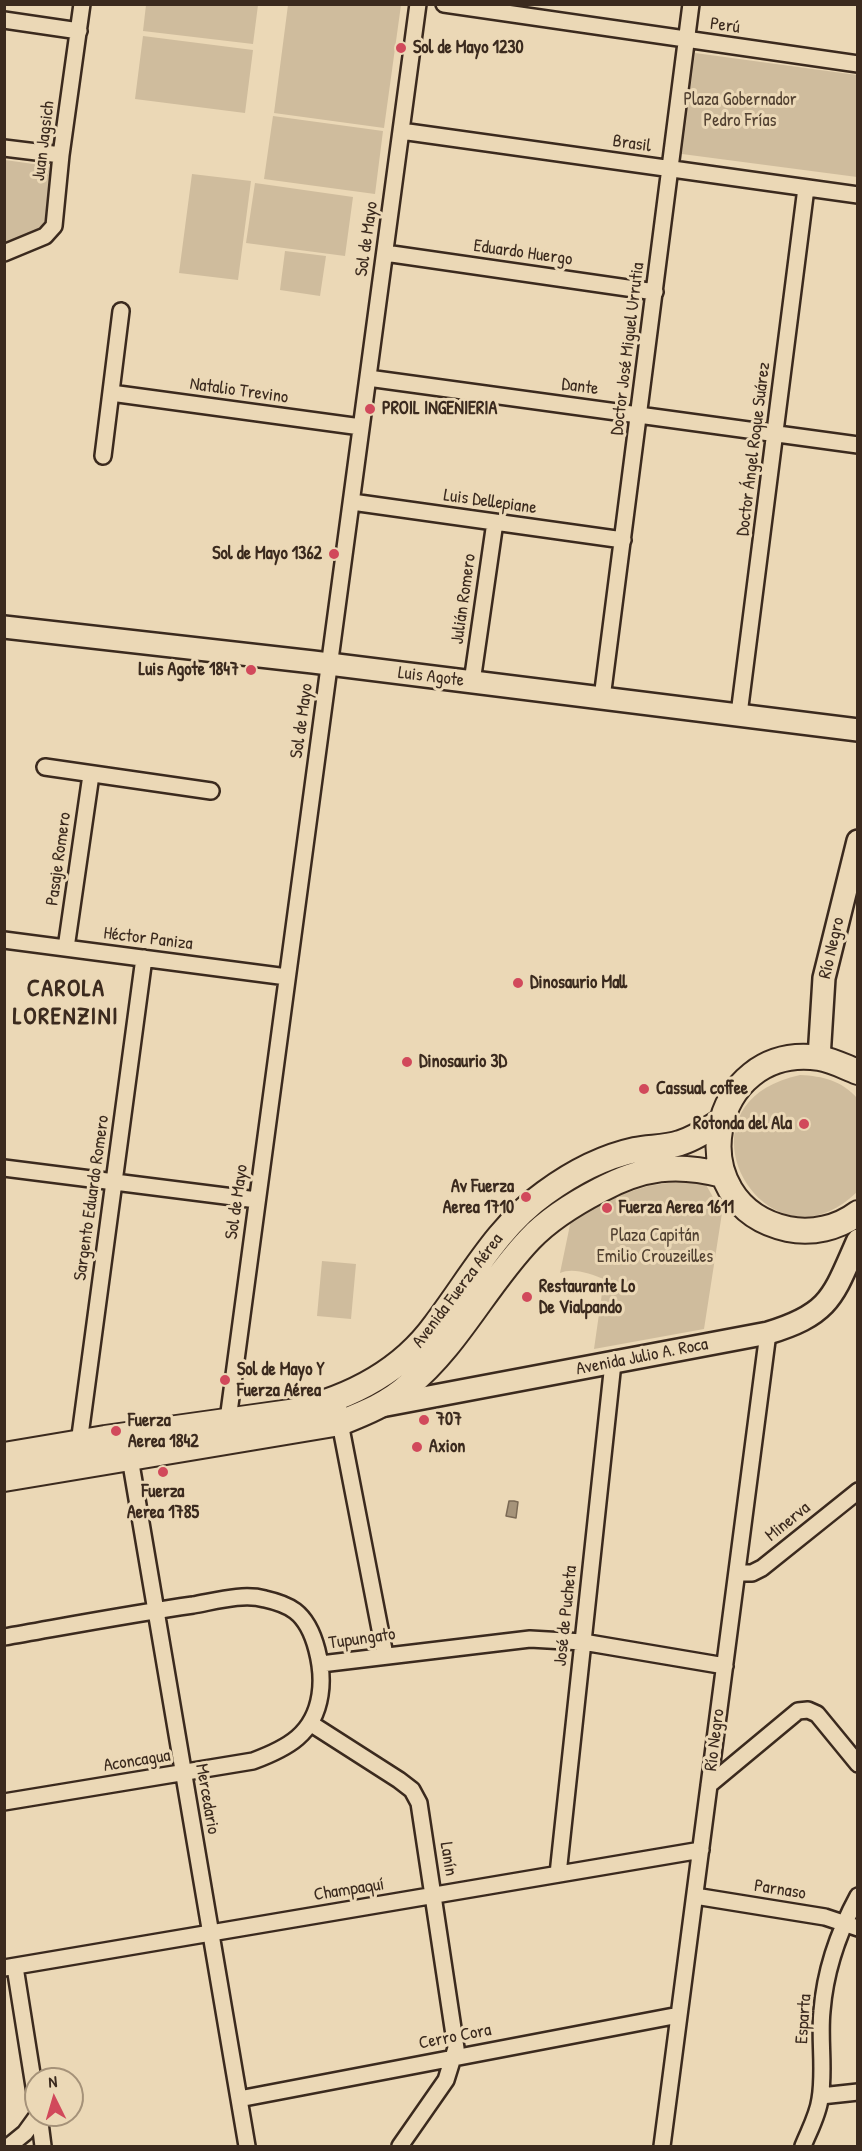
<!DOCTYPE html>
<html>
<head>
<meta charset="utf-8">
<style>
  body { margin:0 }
  #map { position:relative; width:862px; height:2151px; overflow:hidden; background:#ebd8b6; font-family:"Patrick Hand",sans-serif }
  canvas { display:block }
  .frame { position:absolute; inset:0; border:6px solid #3b2a1e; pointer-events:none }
  .north { position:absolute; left:24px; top:2067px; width:60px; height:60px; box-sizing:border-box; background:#ebd8b6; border:2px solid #a59279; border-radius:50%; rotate:355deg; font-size:16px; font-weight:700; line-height:24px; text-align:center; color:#3b2a1e }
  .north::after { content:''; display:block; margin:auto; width:21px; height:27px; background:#d1495b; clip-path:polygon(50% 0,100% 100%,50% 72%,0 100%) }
</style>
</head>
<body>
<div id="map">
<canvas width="862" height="2151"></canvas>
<div class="frame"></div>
<div class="north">N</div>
</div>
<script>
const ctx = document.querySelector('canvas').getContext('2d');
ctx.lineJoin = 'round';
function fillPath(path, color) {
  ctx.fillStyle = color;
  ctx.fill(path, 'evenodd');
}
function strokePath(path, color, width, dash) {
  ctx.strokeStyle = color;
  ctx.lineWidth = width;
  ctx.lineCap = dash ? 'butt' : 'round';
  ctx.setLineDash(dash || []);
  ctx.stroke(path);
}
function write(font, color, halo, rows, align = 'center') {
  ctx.font = font + ' "Patrick Hand",sans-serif';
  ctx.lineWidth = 6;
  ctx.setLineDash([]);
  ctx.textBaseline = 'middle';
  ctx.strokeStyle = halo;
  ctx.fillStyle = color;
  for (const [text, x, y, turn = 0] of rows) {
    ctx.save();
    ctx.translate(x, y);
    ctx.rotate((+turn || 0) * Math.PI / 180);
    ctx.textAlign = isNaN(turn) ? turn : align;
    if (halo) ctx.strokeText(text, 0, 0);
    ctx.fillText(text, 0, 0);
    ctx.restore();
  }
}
const green = new Path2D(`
  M 146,5 L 258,5 L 253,44 L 143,31 Z
  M 288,5 L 401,5 L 384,128 L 274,113 Z
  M 143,36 L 253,50 L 245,113 L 135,99 Z
  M 695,53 L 857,75 L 857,177 L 682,154 Z
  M 273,116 L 383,131 L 375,194 L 264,179 Z
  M 5,160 L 48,166 L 53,172 L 48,223 L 44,230 L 5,247 Z
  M 192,174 L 251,181 L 238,280 L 179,273 Z
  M 255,183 L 353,197 L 345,256 L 246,243 Z
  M 285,251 L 326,256 L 320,296 L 280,290 Z
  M 800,1075 C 823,1076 842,1081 857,1098 L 857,1192 C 766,1281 664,1104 800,1075 Z
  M 694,1179 L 705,1183 L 722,1213 L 704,1329 L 594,1349 L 604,1279 C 591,1274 573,1267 560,1273 L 571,1220 L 610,1198 L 648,1186 Z
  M 322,1261 L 356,1264 L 351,1319 L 317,1316 Z`);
const water = new Path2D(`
  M 509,1501 L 514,1501 L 518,1502 L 516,1518 L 506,1516 Z`);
const street = new Path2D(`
  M 444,4 L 858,64
  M 4,20 L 79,31
  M 401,131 L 858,195
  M 4,148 L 61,155
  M 4,253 L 45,236 L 54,226 L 61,155 L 82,4
  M 385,253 L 655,292
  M 368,378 L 858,445
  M 111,393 L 361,427
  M 103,456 L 121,311
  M 352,502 L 623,540
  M 472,682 L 495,522
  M 602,698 L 691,4
  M 739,714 L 806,188
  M 45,767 L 211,791
  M 4,940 L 287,977
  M 66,948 L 91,775
  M 4,1168 L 257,1200
  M 338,1399 L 340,1423 L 385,1655
  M 227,1427 L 418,4
  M 79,1443 L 144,958
  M 130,1458 L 247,2146
  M 738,1573 L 752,1573 L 762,1568 L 858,1491
  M 4,1637 C 67,1626 130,1614 193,1605 C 216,1601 243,1593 265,1599 C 274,1601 287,1605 295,1611 C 316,1627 324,1670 320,1695 C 314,1734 288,1748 253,1761 L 4,1802
  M 321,1664 L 530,1639 L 583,1642 L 725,1666
  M 310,1723 L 399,1780 L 412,1790 L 419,1803 L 456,2048 L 446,2080 L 400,2146
  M 709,1785 L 798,1711 L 808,1710 L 817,1714 L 858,1764
  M 558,1874 L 613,1363
  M 695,1896 L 825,1917 L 858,1928
  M 15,1967 L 36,2099
  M 4,1968 L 701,1850
  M 821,2096 L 858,2092
  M 239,2099 L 679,2015
  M 39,2115 L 43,2146
  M 9,2146 L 25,2133 L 38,2115
  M 662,2146 L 768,1333
  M 803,2146 C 809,2131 818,2115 820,2099 C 825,2070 819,2040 822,2011 C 825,1972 839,1931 858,1896`);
const secondary = new Path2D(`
  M 4,627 L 313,662 L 858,730
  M 819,1058 L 824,978 L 858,841
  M 381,1406 L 768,1333 C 831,1314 833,1296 858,1240`);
const primary = new Path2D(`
  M 858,1072 C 845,1067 832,1060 819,1058 C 708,1042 677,1205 788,1229 C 812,1234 838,1228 858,1213
  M 4,1455 L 105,1438 L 290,1412 C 347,1399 400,1373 435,1325 C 470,1279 497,1227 545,1193 C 571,1174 603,1157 635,1150 C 649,1147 665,1148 680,1143 C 694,1139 707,1130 720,1122
  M 4,1479 L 340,1423 C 365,1413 388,1404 408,1386 C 458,1345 485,1286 530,1239 C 549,1219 575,1203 600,1190 C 643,1167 676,1163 723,1175`);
const markers = [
  [401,48,6,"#d1495b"],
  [370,409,6,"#d1495b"],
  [334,554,6,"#d1495b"],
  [251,670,6,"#d1495b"],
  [518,983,6,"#d1495b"],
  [407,1062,6,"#d1495b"],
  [644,1089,6,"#d1495b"],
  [804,1124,6,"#d1495b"],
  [526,1197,6,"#d1495b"],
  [607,1208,6,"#d1495b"],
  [527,1297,6,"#d1495b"],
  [225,1380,6,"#d1495b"],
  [424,1420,6,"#d1495b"],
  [116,1431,6,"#d1495b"],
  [417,1447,6,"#d1495b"],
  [163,1472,6,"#d1495b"]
];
const streetNames = [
  ["Perú",725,26,8],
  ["Juan Jagsich",44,141,-83],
  ["Brasil",632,144,8],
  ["Sol de Mayo",367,239,-82],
  ["Eduardo Huergo",523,253,8],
  ["Doctor José Miguel Urrutia",628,349,-83],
  ["Dante",580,387,8],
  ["Natalio Trevino",239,391,8],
  ["Doctor Ángel Roque Suárez",754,449,-83],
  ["Luis Dellepiane",490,502,8],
  ["Julián Romero",464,599,-82],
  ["Luis Agote",431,677,7],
  ["Sol de Mayo",302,721,-82],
  ["Pasaje Romero",59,859,-82],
  ["Héctor Paniza",148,939,7],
  ["Río Negro",832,948,-77],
  ["Sargento Eduardo Romero",92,1198,-82],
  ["Sol de Mayo",237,1202,-82],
  ["Avenida Fuerza Aérea",458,1291,-53],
  ["Avenida Julio A. Roca",642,1357,-11],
  ["Minerva",788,1522,-39],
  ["José de Pucheta",566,1616,-84],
  ["Tupungato",362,1639,-8],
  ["Río Negro",715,1740,-83],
  ["Aconcagua",137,1761,-9],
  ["Mercedario",207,1799,80],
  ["Lanín",448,1859,81],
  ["Champaquí",349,1890,-9],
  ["Parnaso",780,1890,9],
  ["Esparta",804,2019,-86],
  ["Cerro Cora",455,2037,-11]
];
const poiNames = [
  ["Sol de Mayo 1230",413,48],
  ["PROIL INGENIERIA",382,409],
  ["Sol de Mayo 1362",322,554,"right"],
  ["Luis Agote 1847",239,670,"right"],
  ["Dinosaurio Mall",530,983],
  ["Dinosaurio 3D",419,1062],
  ["Cassual coffee",656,1089],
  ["Rotonda del Ala",792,1124,"right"],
  ["Av Fuerza",514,1187,"right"],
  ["Aerea 1710",514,1208,"right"],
  ["Fuerza Aerea 1611",619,1208],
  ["Restaurante Lo",539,1287],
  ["De Vialpando",539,1308],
  ["Sol de Mayo Y",237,1370],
  ["Fuerza Aérea",237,1391],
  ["707",436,1420],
  ["Fuerza",128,1421],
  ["Aerea 1842",128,1442],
  ["Axion",429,1447],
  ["Fuerza",163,1492,"center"],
  ["Aerea 1785",163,1513,"center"]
];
const parkNames = [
  ["Plaza Gobernador",740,100],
  ["Pedro Frías",740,121],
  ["Plaza Capitán",655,1236],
  ["Emilio Crouzeilles",655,1257]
];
const districtNames = [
  ["CAROLA",66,990],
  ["LORENZINI",66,1018]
];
fillPath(green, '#cfbc9d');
fillPath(water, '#a6947a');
strokePath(water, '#7b6a55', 1.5);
strokePath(street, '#3b2a1e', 20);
strokePath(secondary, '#3b2a1e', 26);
strokePath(primary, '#3b2a1e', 28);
strokePath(street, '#ebd8b6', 15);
strokePath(secondary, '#ebd8b6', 21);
strokePath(primary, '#ebd8b6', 24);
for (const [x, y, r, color] of markers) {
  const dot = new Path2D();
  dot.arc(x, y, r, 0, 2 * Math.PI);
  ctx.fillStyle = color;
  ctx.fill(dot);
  strokePath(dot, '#ebd8b6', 2);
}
write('18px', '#3b2a1e', '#ebd8b6', streetNames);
write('bold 18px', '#3b2a1e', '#ebd8b6', poiNames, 'left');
write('18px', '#514031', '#ebd8b6', parkNames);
ctx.letterSpacing = '1.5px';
write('bold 24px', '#3b2a1e', '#ebd8b6', districtNames);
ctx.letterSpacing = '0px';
</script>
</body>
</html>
